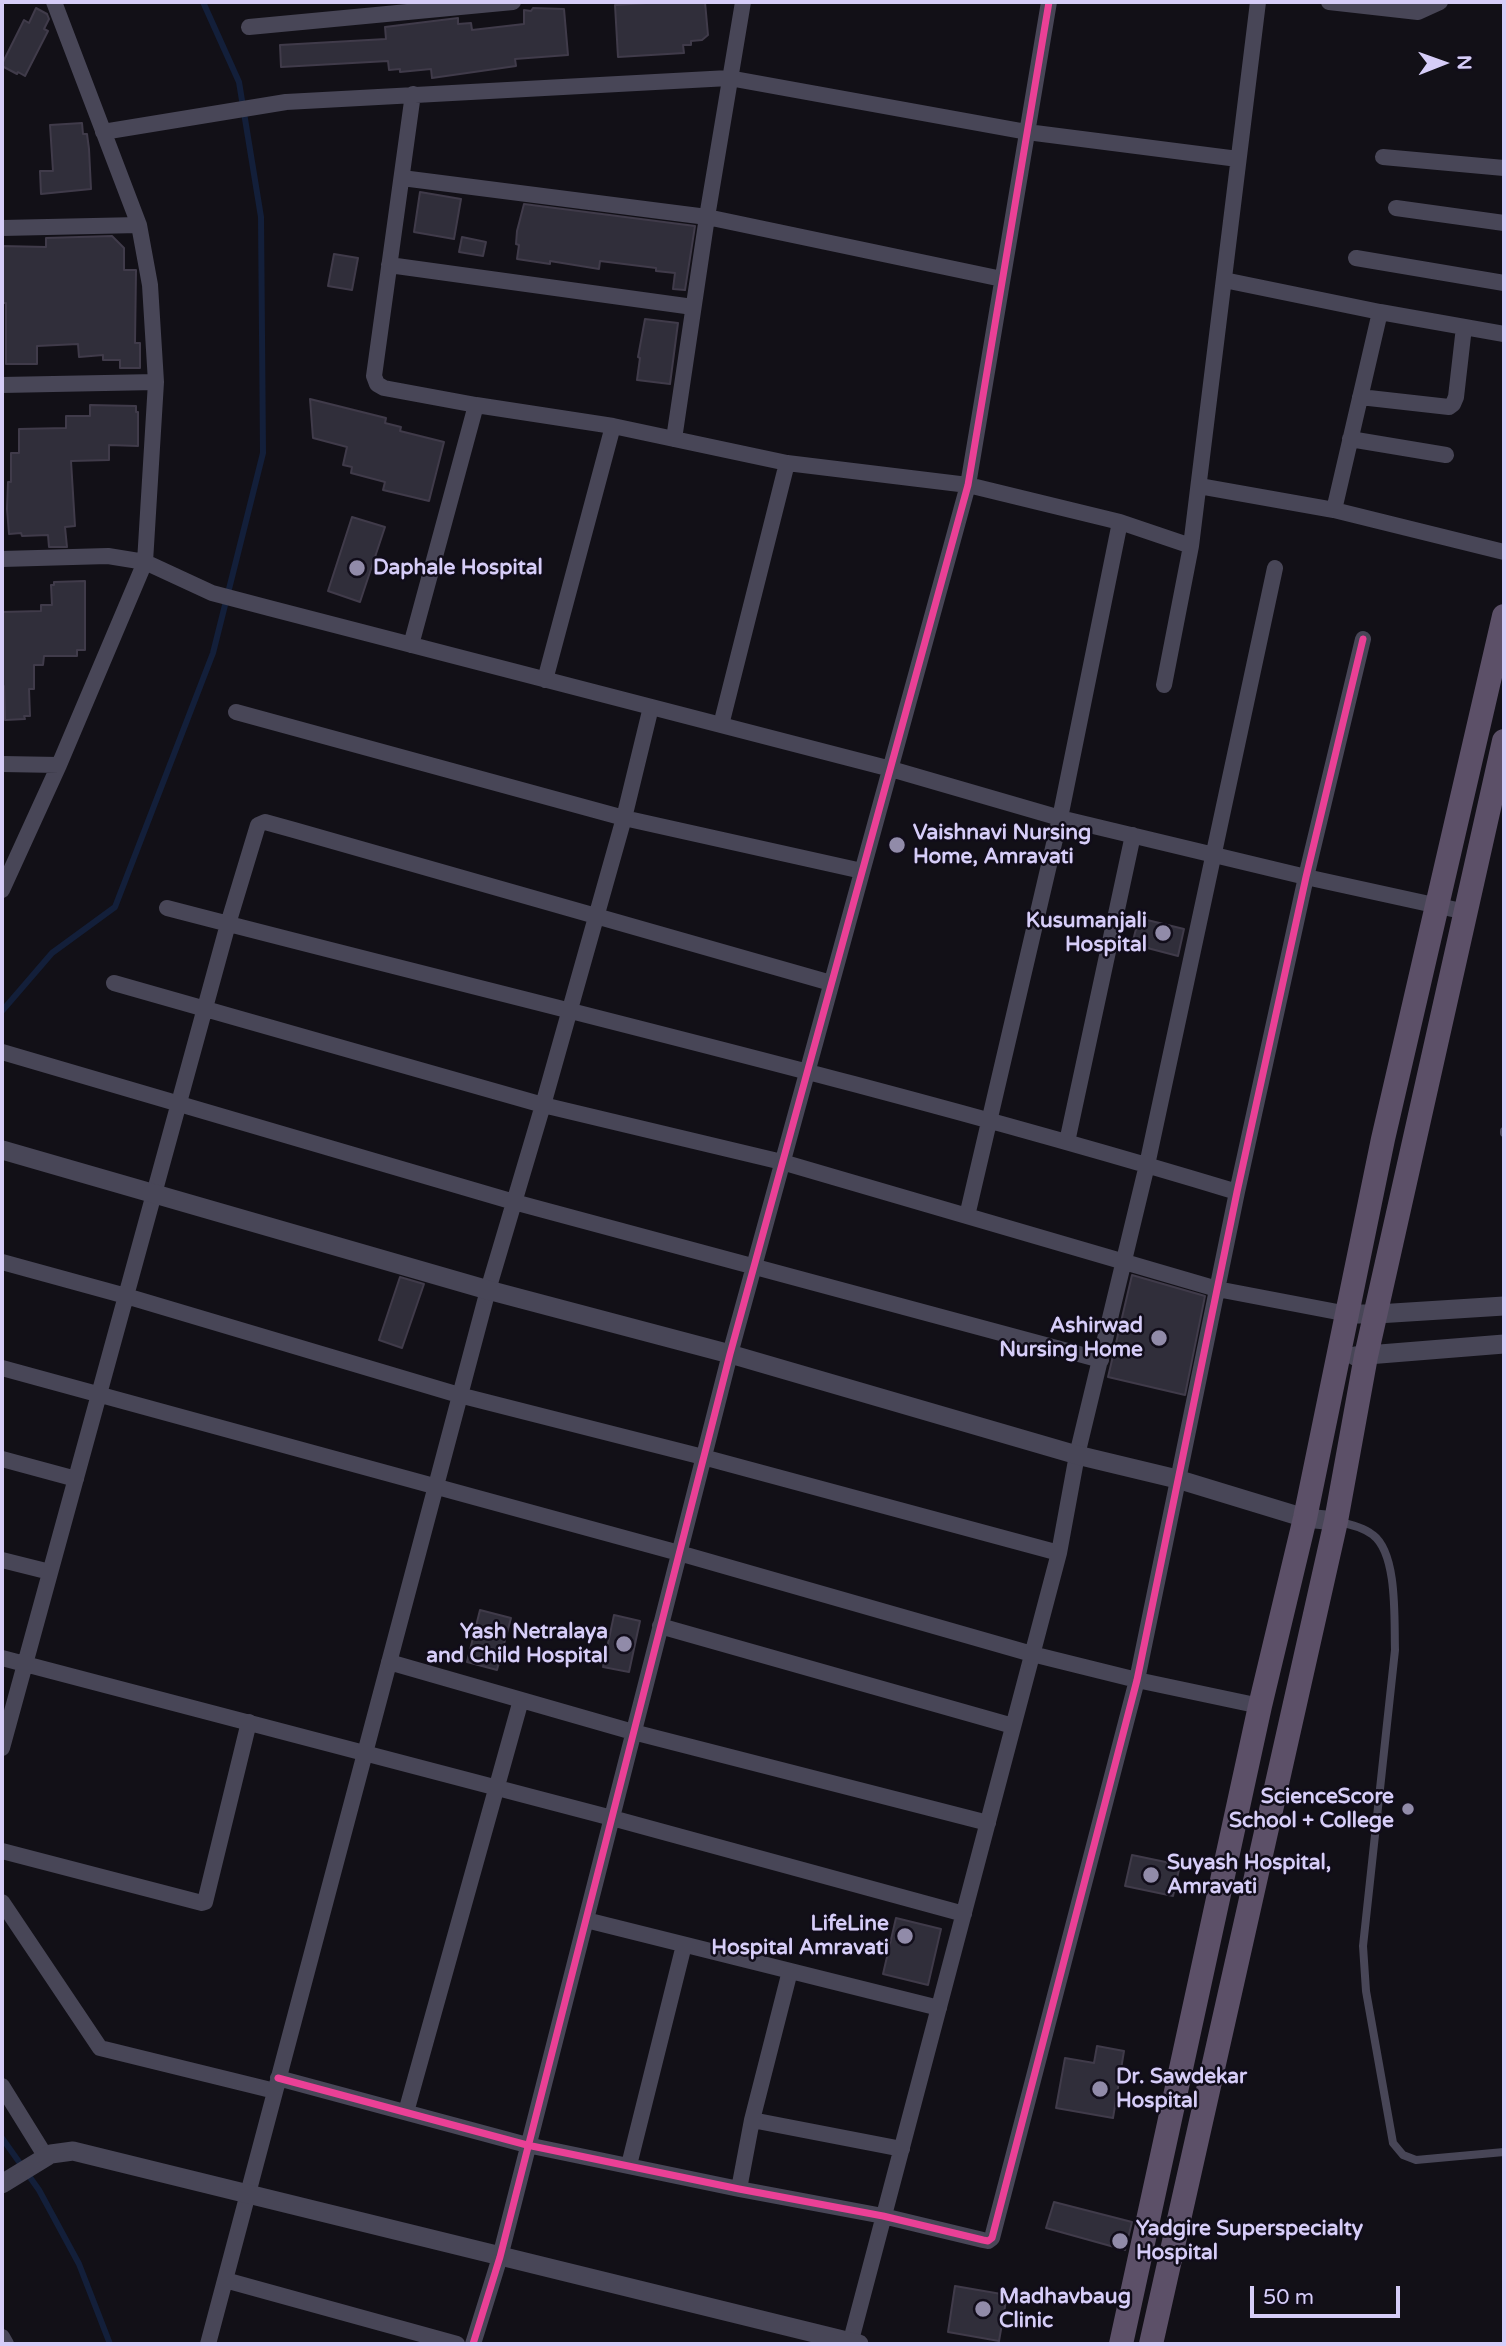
<!DOCTYPE html>
<html>
<head>
<meta charset="utf-8">
<style>
  body { margin:0 }
  #map { position:relative; width:1506px; height:2346px; overflow:hidden; background:#121017; font-family:"Varela Round",sans-serif }
  canvas { display:block }
  .frame { position:absolute; inset:0; border:4px solid #d6cdf8; pointer-events:none }
  .north { position:absolute; left:1408px; top:28px; width:70px; height:70px; -webkit-text-stroke:5px #110d1a; paint-order:stroke; rotate:89deg; font-size:19px; font-weight:700; line-height:28px; text-align:center; color:#d6cdf8 }
  .north::after { content:''; display:block; margin:auto; width:24px; height:32px; background:#d6cdf8; clip-path:polygon(50% 0,100% 100%,50% 72%,0 100%) }
  .scale { position:absolute; left:1250px; top:2286px; width:150px; height:32px; box-sizing:border-box; border:4px solid #d6cdf8; border-top:0; padding-left:9px; font-size:21px; line-height:24px; white-space:nowrap; color:#d6cdf8; -webkit-text-stroke:5px #110d1a; paint-order:stroke }
</style>
</head>
<body>
<div id="map">
<canvas width="1506" height="2346"></canvas>
<div class="frame"></div>
<div class="north">N</div>
<div class="scale">50 m</div>
</div>
<script>
const ctx = document.querySelector('canvas').getContext('2d');
ctx.lineJoin = 'round';
function strokePath(path, color, width, dash) {
  ctx.strokeStyle = color;
  ctx.lineWidth = width;
  ctx.lineCap = dash ? 'butt' : 'round';
  ctx.setLineDash(dash || []);
  ctx.stroke(path);
}
function fillPath(path, color) {
  ctx.fillStyle = color;
  ctx.fill(path, 'evenodd');
}
function write(font, color, halo, rows, align = 'center') {
  ctx.font = font + ' "Varela Round",sans-serif';
  ctx.lineWidth = 5;
  ctx.setLineDash([]);
  ctx.textBaseline = 'middle';
  ctx.strokeStyle = halo;
  ctx.fillStyle = color;
  for (const [text, x, y, turn = 0] of rows) {
    ctx.save();
    ctx.translate(x, y);
    ctx.rotate((+turn || 0) * Math.PI / 180);
    ctx.textAlign = isNaN(turn) ? turn : align;
    if (halo) ctx.strokeText(text, 0, 0);
    ctx.fillText(text, 0, 0);
    ctx.restore();
  }
}
const stream = new Path2D(`
  M 2,1011 L 52,953 L 115,907 L 213,653 L 263,453 L 261,217 L 239,82 L 203,2
  M 2,2138 L 39,2190 L 79,2264 L 110,2344`);
const building = new Path2D(`
  M 663,2 L 705,2 L 708,35 L 702,40 L 691,41 L 691,45 L 683,45 L 684,53 L 618,57 L 615,5 Z
  M 36,8 L 47,14 L 49,19 L 44,29 L 48,31 L 25,76 L 18,72 L 17,74 L 2,66 L 2,64 L 24,20 L 29,23 Z
  M 533,8 L 564,9 L 568,55 L 515,59 L 516,66 L 432,78 L 431,69 L 400,72 L 400,69 L 389,70 L 388,61 L 281,67 L 280,45 L 386,39 L 385,27 L 458,18 L 458,24 L 471,23 L 472,30 L 524,24 L 524,10 L 531,11 Z
  M 82,123 L 83,134 L 87,134 L 89,149 L 91,189 L 41,194 L 40,171 L 53,171 L 50,125 Z
  M 420,192 L 461,199 L 454,239 L 414,232 Z
  M 524,204 L 695,226 L 685,290 L 673,289 L 675,273 L 656,271 L 656,268 L 600,261 L 599,269 L 550,261 L 550,264 L 517,259 L 519,245 L 516,244 L 517,231 Z
  M 112,236 L 124,248 L 124,270 L 136,270 L 135,343 L 140,343 L 140,368 L 120,368 L 120,360 L 103,360 L 103,355 L 79,357 L 78,344 L 37,346 L 37,364 L 6,364 L 6,303 L 2,303 L 2,246 L 46,247 L 46,238 Z
  M 462,237 L 486,242 L 483,256 L 459,252 Z
  M 334,254 L 358,258 L 352,290 L 328,286 Z
  M 645,319 L 678,323 L 670,384 L 637,380 L 640,358 L 638,357 Z
  M 310,399 L 386,418 L 385,423 L 401,427 L 400,431 L 444,442 L 429,501 L 383,490 L 385,482 L 351,473 L 352,467 L 343,465 L 347,447 L 313,438 Z
  M 90,405 L 136,406 L 136,412 L 138,412 L 138,446 L 109,445 L 109,460 L 71,461 L 75,526 L 65,527 L 67,547 L 49,547 L 48,535 L 22,536 L 21,533 L 9,534 L 7,509 L 8,482 L 11,482 L 11,453 L 19,453 L 19,429 L 66,428 L 66,416 L 90,416 Z
  M 352,517 L 385,527 L 360,602 L 328,591 Z
  M 85,581 L 85,650 L 77,650 L 77,656 L 44,656 L 43,665 L 34,665 L 34,689 L 29,689 L 30,716 L 24,716 L 25,719 L 5,720 L 4,686 L 2,686 L 2,612 L 41,611 L 41,605 L 52,605 L 51,585 L 54,585 L 54,582 Z
  M 1139,918 L 1184,929 L 1178,956 L 1132,944 Z
  M 1132,1275 L 1205,1296 L 1185,1395 L 1108,1377 Z
  M 400,1277 L 424,1284 L 402,1348 L 379,1340 Z
  M 480,1610 L 511,1618 L 497,1670 L 467,1662 Z
  M 614,1615 L 640,1621 L 629,1672 L 603,1667 Z
  M 1132,1855 L 1180,1865 L 1173,1896 L 1125,1886 Z
  M 896,1918 L 941,1929 L 928,1985 L 883,1974 Z
  M 1097,2046 L 1124,2051 L 1113,2118 L 1056,2108 L 1065,2058 L 1094,2063 Z
  M 1054,2202 L 1132,2222 L 1125,2250 L 1046,2228 Z
  M 955,2286 L 1007,2295 L 999,2341 L 948,2332 Z`);
const service = new Path2D(`
  M 1504,1133 L 1504,1131
  M 1337,1522 C 1350,1524 1363,1527 1373,1535 C 1398,1554 1394,1621 1395,1650 L 1363,1946 L 1366,1991 L 1393,2143 L 1403,2155 L 1416,2160 L 1504,2152`);
const minor = new Path2D(`
  M 1329,2 L 1418,12 L 1440,2
  M 249,27 L 513,2
  M 413,94 L 374,376 L 377,384 L 384,388 L 476,405 L 613,426 L 787,463 L 968,485 L 1120,522 L 1191,546
  M 103,132 L 286,102 L 729,78 L 1027,132 L 1238,159
  M 1383,157 L 1504,168
  M 402,178 L 707,217 L 1002,279
  M 1396,208 L 1504,223
  M 2,228 L 139,225
  M 1356,258 L 1504,283
  M 389,265 L 693,307
  M 1224,280 L 1380,312 L 1504,334
  M 2,385 L 156,382
  M 1360,397 L 1449,407 L 1453,404 L 1456,397 L 1464,327
  M 674,439 L 707,217 L 743,2
  M 1350,439 L 1446,455
  M 1199,486 L 1334,510 L 1504,552
  M 1334,510 L 1380,312
  M 2,559 L 108,556 L 145,562 L 212,593 L 269,608 L 891,769 L 1060,818 L 1306,877 L 1466,912
  M 411,645 L 476,405
  M 545,680 L 613,426
  M 1164,685 L 1191,546 L 1258,2
  M 236,712 L 624,818 L 862,871
  M 721,725 L 787,463
  M 2,764 L 59,765
  M 2,890 L 59,765 L 145,562 L 156,382 L 150,285 L 139,225 L 54,2
  M 167,908 C 524,1001 884,1085 1237,1192
  M 114,983 L 543,1105 L 782,1162 L 1217,1289 L 1348,1314
  M 2,1052 L 514,1202 L 1101,1360
  M 1067,1142 L 1133,835
  M 967,1216 L 1060,818 L 1120,522
  M 2,1262 L 126,1296 L 459,1395 L 703,1457 L 1059,1553
  M 2,1368 L 679,1553 L 1032,1654 L 1137,1680 L 1260,1706
  M 2,1459 L 76,1479
  M 2,1560 L 50,1572
  M 660,1626 L 1013,1726
  M 2,1658 L 612,1818 L 964,1914
  M 389,1662 L 633,1732 L 988,1823
  M 2,1748 L 228,924 L 258,825 L 265,822 L 294,830 L 831,983
  M 2,1851 L 202,1903 L 205,1902 L 249,1722
  M 2,1902 L 100,2048 L 275,2091
  M 586,1920 L 939,2008
  M 278,2078 L 527,2145 L 739,2189 L 883,2216 L 983,2240 L 988,2241 L 992,2238 L 1137,1680 L 1237,1192 L 1306,877 L 1363,639
  M 2,2086 L 46,2157
  M 406,2112 L 521,1700
  M 752,2120 L 902,2149
  M 629,2165 L 684,1945
  M 739,2189 L 752,2120 L 790,1971
  M 225,2280 L 457,2344
  M 2,2337 L 6,2344
  M 208,2344 L 488,1290 L 543,1105 L 624,818 L 651,707
  M 473,2344 L 500,2257 L 730,1354 L 968,485 L 1049,2
  M 850,2344 L 1059,1553 L 1077,1455 L 1147,1165 L 1275,568`);
const tertiary = new Path2D(`
  M 2,1150 L 488,1290 L 730,1354 L 1077,1455 L 1177,1479 L 1305,1518 L 1336,1521
  M 1348,1314 L 1377,1314 L 1504,1306
  M 1355,1356 L 1504,1344
  M 2,2184 L 51,2154 L 73,2151 L 859,2344`);
const primary = new Path2D(`
  M 1121,2344 L 1260,1706 L 1305,1518 L 1383,1139 L 1504,616
  M 1151,2344 L 1336,1521 L 1366,1356 L 1504,741`);
const cycleway = new Path2D(`
  M 278,2078 L 527,2145 L 739,2189 L 883,2216 L 983,2240 L 988,2241 L 992,2238 L 1137,1680 L 1237,1192 L 1306,877 L 1363,639
  M 473,2344 L 500,2257 L 730,1354 L 968,485 L 1049,2`);
const markers = [
  [357,568,9,"#918ba9"],
  [897,845,9,"#918ba9"],
  [1163,933,9,"#918ba9"],
  [1159,1338,9,"#918ba9"],
  [624,1644,9,"#918ba9"],
  [1408,1809,7,"#918ba9"],
  [1151,1875,9,"#918ba9"],
  [905,1936,9,"#918ba9"],
  [1100,2089,9,"#918ba9"],
  [1120,2241,9,"#918ba9"],
  [983,2309,9,"#918ba9"]
];
const poiNames = [
  ["Daphale Hospital",373,568],
  ["Vaishnavi Nursing",913,833],
  ["Home, Amravati",913,857],
  ["Kusumanjali",1147,921,"right"],
  ["Hospital",1147,945,"right"],
  ["Ashirwad",1143,1326,"right"],
  ["Nursing Home",1143,1350,"right"],
  ["Yash Netralaya",608,1632,"right"],
  ["and Child Hospital",608,1656,"right"],
  ["ScienceScore",1394,1797,"right"],
  ["School + College",1394,1821,"right"],
  ["Suyash Hospital,",1167,1863],
  ["Amravati",1167,1887],
  ["LifeLine",889,1924,"right"],
  ["Hospital Amravati",889,1948,"right"],
  ["Dr. Sawdekar",1116,2077],
  ["Hospital",1116,2101],
  ["Yadgire Superspecialty",1136,2229],
  ["Hospital",1136,2253],
  ["Madhavbaug",999,2297],
  ["Clinic",999,2321]
];
strokePath(stream, '#131f3a', 6);
fillPath(building, '#302e3a');
strokePath(building, '#403b4a', 2);
strokePath(service, '#484657', 8);
strokePath(minor, '#484657', 16);
strokePath(tertiary, '#484657', 19);
strokePath(primary, '#5c5068', 24);
strokePath(cycleway, '#ea4096', 7);
for (const [x, y, r, color] of markers) {
  const dot = new Path2D();
  dot.arc(x, y, r, 0, 2 * Math.PI);
  ctx.fillStyle = color;
  ctx.fill(dot);
  strokePath(dot, '#110d1a', 2.5);
}
write('bold 21px', '#d6cdf8', '#110d1a', poiNames, 'left');
</script>
</body>
</html>
